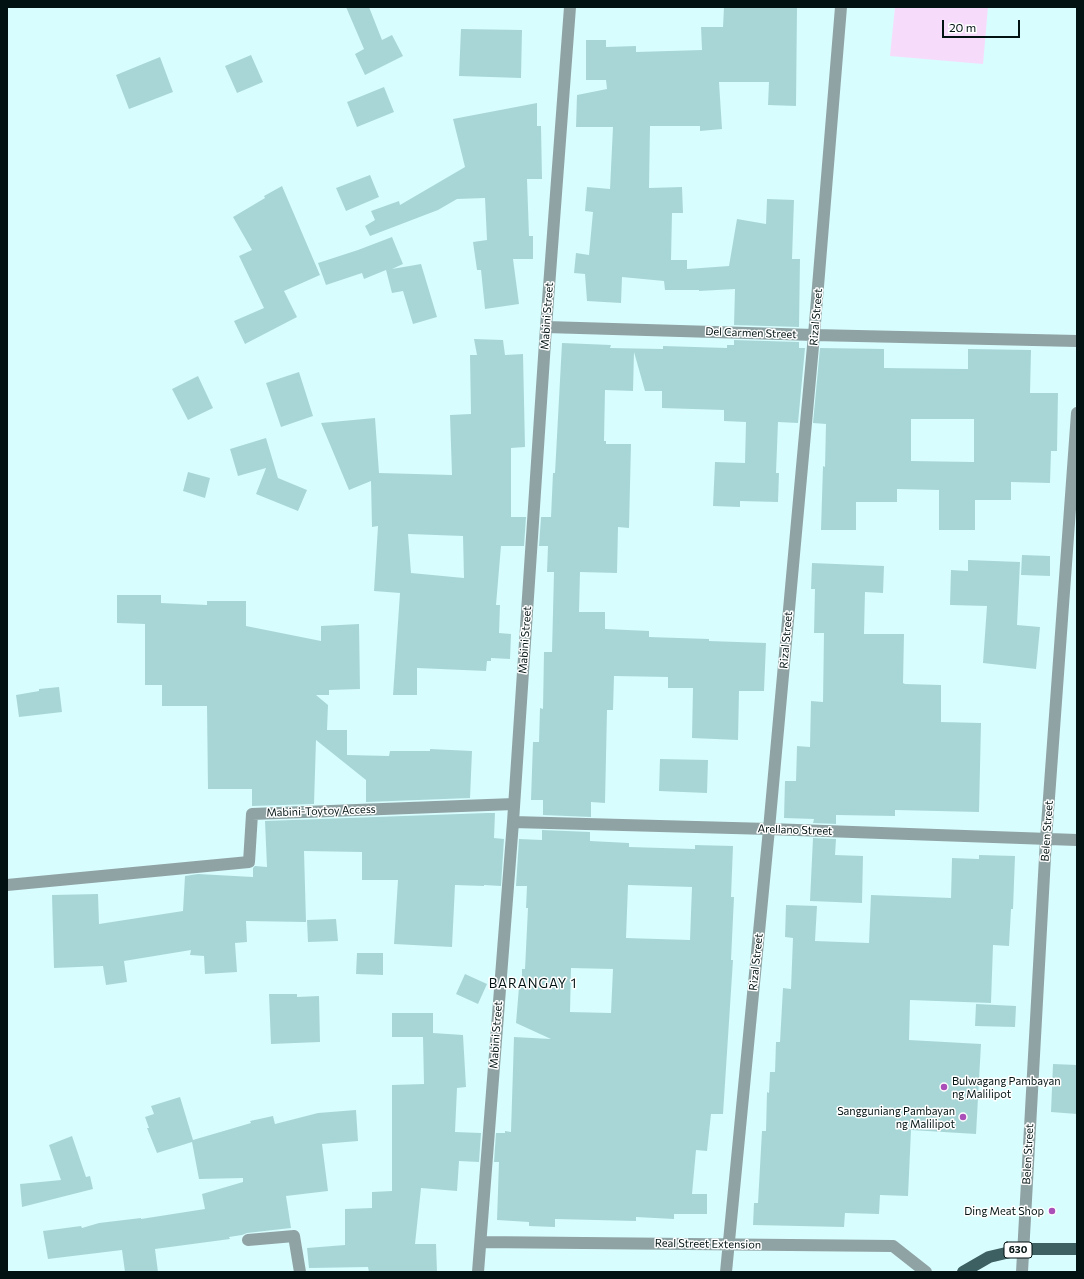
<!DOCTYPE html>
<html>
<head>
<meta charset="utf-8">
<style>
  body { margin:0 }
  #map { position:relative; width:1084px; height:1279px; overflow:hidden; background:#d8fdfe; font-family:Commissioner,sans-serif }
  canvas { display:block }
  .frame { position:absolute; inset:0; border:8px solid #021112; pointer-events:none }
  .scale { position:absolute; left:942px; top:20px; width:78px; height:18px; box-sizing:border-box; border:2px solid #021112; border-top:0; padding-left:5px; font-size:12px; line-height:14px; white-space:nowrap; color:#021112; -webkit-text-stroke:3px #fff; paint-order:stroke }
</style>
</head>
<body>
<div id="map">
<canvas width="1084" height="1279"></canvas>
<div class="frame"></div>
<div class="scale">20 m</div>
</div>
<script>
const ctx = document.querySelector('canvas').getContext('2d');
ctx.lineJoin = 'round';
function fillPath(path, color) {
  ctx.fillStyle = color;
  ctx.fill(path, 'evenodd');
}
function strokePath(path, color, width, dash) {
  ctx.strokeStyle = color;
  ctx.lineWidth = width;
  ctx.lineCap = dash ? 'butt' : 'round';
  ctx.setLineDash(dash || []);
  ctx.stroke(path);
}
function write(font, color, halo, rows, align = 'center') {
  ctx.font = font + ' Commissioner,sans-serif';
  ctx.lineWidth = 3;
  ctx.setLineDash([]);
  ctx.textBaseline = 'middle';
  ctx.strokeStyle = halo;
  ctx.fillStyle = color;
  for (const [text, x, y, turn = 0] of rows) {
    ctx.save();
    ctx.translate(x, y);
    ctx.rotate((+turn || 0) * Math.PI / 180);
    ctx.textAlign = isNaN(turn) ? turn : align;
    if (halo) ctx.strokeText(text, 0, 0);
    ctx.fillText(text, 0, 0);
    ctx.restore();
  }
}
const green = new Path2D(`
  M 895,7 L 988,7 L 983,64 L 890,56 Z`);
const building = new Path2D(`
  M 346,7 L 369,7 L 382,40 L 392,35 L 403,56 L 365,75 L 355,54 L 364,49 Z
  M 724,7 L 797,7 L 796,106 L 768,105 L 769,82 L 719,82 L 722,129 L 700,131 L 700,126 L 650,126 L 649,188 L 682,187 L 683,213 L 672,213 L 671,260 L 687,260 L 687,269 L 729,266 L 737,219 L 766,224 L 767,199 L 794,200 L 792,259 L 800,259 L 799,327 L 734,325 L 735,289 L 699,291 L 699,290 L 665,290 L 664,281 L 622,277 L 621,303 L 587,301 L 585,274 L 574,273 L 576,253 L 589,255 L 593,212 L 585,211 L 587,187 L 610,189 L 613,127 L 576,127 L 577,95 L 607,89 L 606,80 L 586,80 L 586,40 L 606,40 L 606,47 L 636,46 L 636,52 L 702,50 L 701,27 L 723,27 Z
  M 461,29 L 522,30 L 521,78 L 459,76 Z
  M 251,55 L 263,82 L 237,93 L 225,66 Z
  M 160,57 L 173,92 L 129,109 L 116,75 Z
  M 384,87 L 394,112 L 357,127 L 347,102 Z
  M 537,103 L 537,126 L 541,126 L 542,179 L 527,179 L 529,236 L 533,236 L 533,259 L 513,259 L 519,304 L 485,309 L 481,270 L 477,270 L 473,242 L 487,240 L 485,198 L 457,199 L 438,210 L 370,236 L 365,226 L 375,220 L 371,211 L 399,201 L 400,205 L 465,167 L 453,119 Z
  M 370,175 L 379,197 L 346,211 L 336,188 Z
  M 282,186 L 320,275 L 284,291 L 297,317 L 245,344 L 234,321 L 264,308 L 239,256 L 252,250 L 233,217 L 265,198 L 264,196 Z
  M 392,237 L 403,264 L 392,269 L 421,264 L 437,317 L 413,324 L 403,291 L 392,293 L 386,270 L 364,279 L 362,273 L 326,285 L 318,263 L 358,250 Z
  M 474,339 L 503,340 L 505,355 L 523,354 L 525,447 L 511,448 L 511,517 L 526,517 L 524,546 L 501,546 L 496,605 L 500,605 L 499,633 L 511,634 L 510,659 L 491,658 L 491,661 L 487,661 L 486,671 L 417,668 L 417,695 L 393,695 L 400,593 L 374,591 L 378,526 L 372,527 L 371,481 L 349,490 L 321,423 L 375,418 L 379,473 L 452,475 L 450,415 L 471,414 L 470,355 L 477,355 ZM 408,534 L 463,536 L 464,578 L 411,573 Z
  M 734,340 L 799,342 L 799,348 L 805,348 L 798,423 L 778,422 L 776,473 L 779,473 L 778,502 L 740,501 L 740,507 L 713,506 L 715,462 L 745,463 L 746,422 L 724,421 L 724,410 L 662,408 L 662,391 L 645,391 L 634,352 L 633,391 L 605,390 L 604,441 L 606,441 L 606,444 L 631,444 L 629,528 L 618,527 L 617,573 L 580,572 L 579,612 L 605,612 L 605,629 L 649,631 L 649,637 L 709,639 L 709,641 L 766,643 L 764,691 L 739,691 L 738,740 L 692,738 L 693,688 L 668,688 L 668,677 L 614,676 L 613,710 L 607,710 L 605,803 L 591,802 L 591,817 L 543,815 L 543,800 L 531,800 L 533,742 L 539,742 L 540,708 L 543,709 L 544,652 L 552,652 L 554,572 L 547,572 L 548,546 L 539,546 L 541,517 L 551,517 L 553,473 L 555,473 L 562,343 L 611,345 L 610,348 L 663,349 L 663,346 L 727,348 L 727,345 L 734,345 Z
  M 820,348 L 884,349 L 884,368 L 968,369 L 968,349 L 1031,350 L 1030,393 L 1058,393 L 1057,451 L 1051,451 L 1050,483 L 1011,482 L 1011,500 L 975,500 L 975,530 L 939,530 L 939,490 L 897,489 L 897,502 L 856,502 L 856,530 L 821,530 L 823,466 L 825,467 L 826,424 L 813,423 ZM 911,419 L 974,419 L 974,462 L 911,461 Z
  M 299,372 L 313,416 L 281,427 L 266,383 Z
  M 198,376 L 213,408 L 188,420 L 172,389 Z
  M 266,438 L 278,478 L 307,490 L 298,511 L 256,494 L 266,468 L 238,476 L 230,449 Z
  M 188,472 L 210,478 L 205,498 L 183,491 Z
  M 1022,555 L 1050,556 L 1050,576 L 1021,575 Z
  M 968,560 L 1020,562 L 1017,625 L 1040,627 L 1036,669 L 983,663 L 987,606 L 950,605 L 951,570 L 968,571 Z
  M 812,563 L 884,566 L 883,593 L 865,592 L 864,634 L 904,634 L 903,683 L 905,684 L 941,685 L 941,722 L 981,723 L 979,812 L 895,810 L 895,816 L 836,815 L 836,824 L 813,823 L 814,819 L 784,818 L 785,781 L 796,781 L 797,746 L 810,747 L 811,701 L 823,702 L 824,633 L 814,633 L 815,589 L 811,589 Z
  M 117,595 L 161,595 L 161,603 L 207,605 L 207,601 L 246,601 L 246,626 L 321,641 L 321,626 L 359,624 L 360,689 L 329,690 L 329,695 L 316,695 L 328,705 L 327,730 L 347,730 L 347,755 L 389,756 L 390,751 L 430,751 L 430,749 L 472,751 L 470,798 L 366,802 L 366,780 L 316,740 L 314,804 L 252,806 L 252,789 L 208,789 L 207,706 L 162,706 L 162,685 L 145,685 L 145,624 L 117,623 Z
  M 59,687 L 62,712 L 19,717 L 16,695 L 39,691 L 39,689 Z
  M 660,759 L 708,760 L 707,793 L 659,791 Z
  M 487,813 L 495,813 L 494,838 L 504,839 L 501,886 L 484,885 L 484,886 L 455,885 L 452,947 L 394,944 L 398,880 L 362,880 L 362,852 L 304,851 L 306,922 L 246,921 L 247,942 L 235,943 L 237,972 L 205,974 L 204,956 L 190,955 L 191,950 L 124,961 L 127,982 L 106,985 L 103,966 L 54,968 L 52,895 L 98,894 L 99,924 L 183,911 L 185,876 L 198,874 L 253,877 L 253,868 L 255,866 L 267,867 L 265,821 Z
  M 542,830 L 590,832 L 590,841 L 629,843 L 629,847 L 695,849 L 695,845 L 733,846 L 731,897 L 734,897 L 731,960 L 733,960 L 723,1114 L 711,1114 L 707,1151 L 696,1150 L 692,1194 L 707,1194 L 707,1214 L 674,1214 L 674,1219 L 636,1217 L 636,1221 L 555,1219 L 555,1227 L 529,1226 L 529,1222 L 497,1220 L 499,1162 L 494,1162 L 496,1133 L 505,1133 L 505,1131 L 511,1132 L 514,1037 L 551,1039 L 516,1023 L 519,987 L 522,987 L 522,969 L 525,969 L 528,908 L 526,908 L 527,886 L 516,886 L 519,839 L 542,840 ZM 628,885 L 692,887 L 690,940 L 626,938 ZM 571,968 L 613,969 L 611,1013 L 570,1012 Z
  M 813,838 L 836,839 L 835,855 L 863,856 L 862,903 L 810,901 Z
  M 979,855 L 1015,856 L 1013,909 L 1011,909 L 1009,946 L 993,945 L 991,1003 L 910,1000 L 909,1040 L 981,1044 L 976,1134 L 911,1130 L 908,1196 L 880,1195 L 879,1214 L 845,1213 L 844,1227 L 753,1225 L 754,1203 L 758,1203 L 762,1131 L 766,1131 L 767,1092 L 769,1093 L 770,1072 L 775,1072 L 776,1042 L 780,1042 L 783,988 L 791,989 L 793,938 L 785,937 L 786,905 L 817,906 L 815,941 L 869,943 L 871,895 L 951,898 L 952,858 L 979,859 Z
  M 336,919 L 338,941 L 308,942 L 307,920 Z
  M 357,953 L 383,953 L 383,975 L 356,974 Z
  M 465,974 L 487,984 L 478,1004 L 456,994 Z
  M 269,994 L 297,994 L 297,997 L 319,996 L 320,1042 L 271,1044 Z
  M 976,1004 L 1016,1006 L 1015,1027 L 975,1026 Z
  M 392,1013 L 433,1013 L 433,1033 L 463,1035 L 466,1087 L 457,1088 L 455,1132 L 481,1133 L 479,1162 L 459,1161 L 457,1191 L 421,1188 L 415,1244 L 436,1244 L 437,1272 L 369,1272 L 368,1267 L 309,1268 L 307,1248 L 345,1245 L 345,1209 L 372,1208 L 372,1192 L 392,1191 L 392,1085 L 424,1084 L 423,1037 L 392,1037 Z
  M 1053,1064 L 1077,1065 L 1077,1114 L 1051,1112 Z
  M 180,1097 L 193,1140 L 251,1123 L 250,1121 L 273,1116 L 275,1124 L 318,1113 L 356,1110 L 358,1141 L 322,1144 L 328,1191 L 286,1196 L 291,1228 L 247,1233 L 242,1235 L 229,1237 L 230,1239 L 155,1249 L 158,1272 L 125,1272 L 122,1250 L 48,1259 L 43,1231 L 81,1226 L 82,1228 L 99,1223 L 141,1218 L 141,1219 L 205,1209 L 202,1194 L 243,1182 L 243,1178 L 199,1179 L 192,1142 L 157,1153 L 147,1128 L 149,1128 L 145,1117 L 154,1114 L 151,1106 Z
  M 72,1136 L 86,1177 L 90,1176 L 93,1189 L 22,1207 L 20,1184 L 61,1180 L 49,1145 Z`);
const street = new Path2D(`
  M 546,327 L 814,335 L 1077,341
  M 513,822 L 769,829 L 1077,840
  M 7,885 L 249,862 L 252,814 L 514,804
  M 248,1240 L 294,1236 L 300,1272
  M 481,1242 L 893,1246 L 926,1272
  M 478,1272 L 513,822 L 546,327 L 570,7
  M 726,1272 L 769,829 L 814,335 L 841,7
  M 1022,1272 L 1046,839 L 1077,413`);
const primary = new Path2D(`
  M 963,1272 L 989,1257 L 1023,1249 L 1077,1249`);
const markers = [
  [944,1087,4,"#aa4eb8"],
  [963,1117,4,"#aa4eb8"],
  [1052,1211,4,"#aa4eb8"]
];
const shields = [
  [1018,1250,28]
];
const shieldNames = [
  ["630",1018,1250]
];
const streetNames = [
  ["Mabini Street",547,316,-86],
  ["Rizal Street",816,317,-85],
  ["Del Carmen Street",751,333,2],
  ["Mabini Street",525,640,-86],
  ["Rizal Street",786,640,-85],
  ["Mabini-Toytoy Access",321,811,-2],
  ["Arellano Street",795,830,2],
  ["Belen Street",1047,831,-86],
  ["Rizal Street",756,962,-84],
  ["Mabini Street",496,1035,-86],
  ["Belen Street",1028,1154,-87],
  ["Real Street Extension",708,1244,1]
];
const poiNames = [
  ["Bulwagang Pambayan",952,1081,"left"],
  ["ng Malilipot",952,1094,"left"],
  ["Sangguniang Pambayan",955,1111],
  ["ng Malilipot",955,1124],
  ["Ding Meat Shop",1044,1211]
];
const quarterNames = [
  ["BARANGAY 1",533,984]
];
fillPath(green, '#f7dbfb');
fillPath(building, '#a8d6d7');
strokePath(street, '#90a3a4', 12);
strokePath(primary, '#3d6062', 12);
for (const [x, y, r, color] of markers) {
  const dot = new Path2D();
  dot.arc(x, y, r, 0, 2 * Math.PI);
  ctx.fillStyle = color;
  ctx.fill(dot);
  strokePath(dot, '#fff', 1.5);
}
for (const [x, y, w] of shields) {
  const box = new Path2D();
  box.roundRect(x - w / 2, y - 8, w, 16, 3);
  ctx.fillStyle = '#fff';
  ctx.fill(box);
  strokePath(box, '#021112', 1);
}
write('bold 10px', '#021112', null, shieldNames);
write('11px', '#021112', '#fff', streetNames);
write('11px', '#021112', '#fff', poiNames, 'right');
ctx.letterSpacing = '1px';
write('13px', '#021112', '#fff', quarterNames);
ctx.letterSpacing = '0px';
</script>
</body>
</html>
